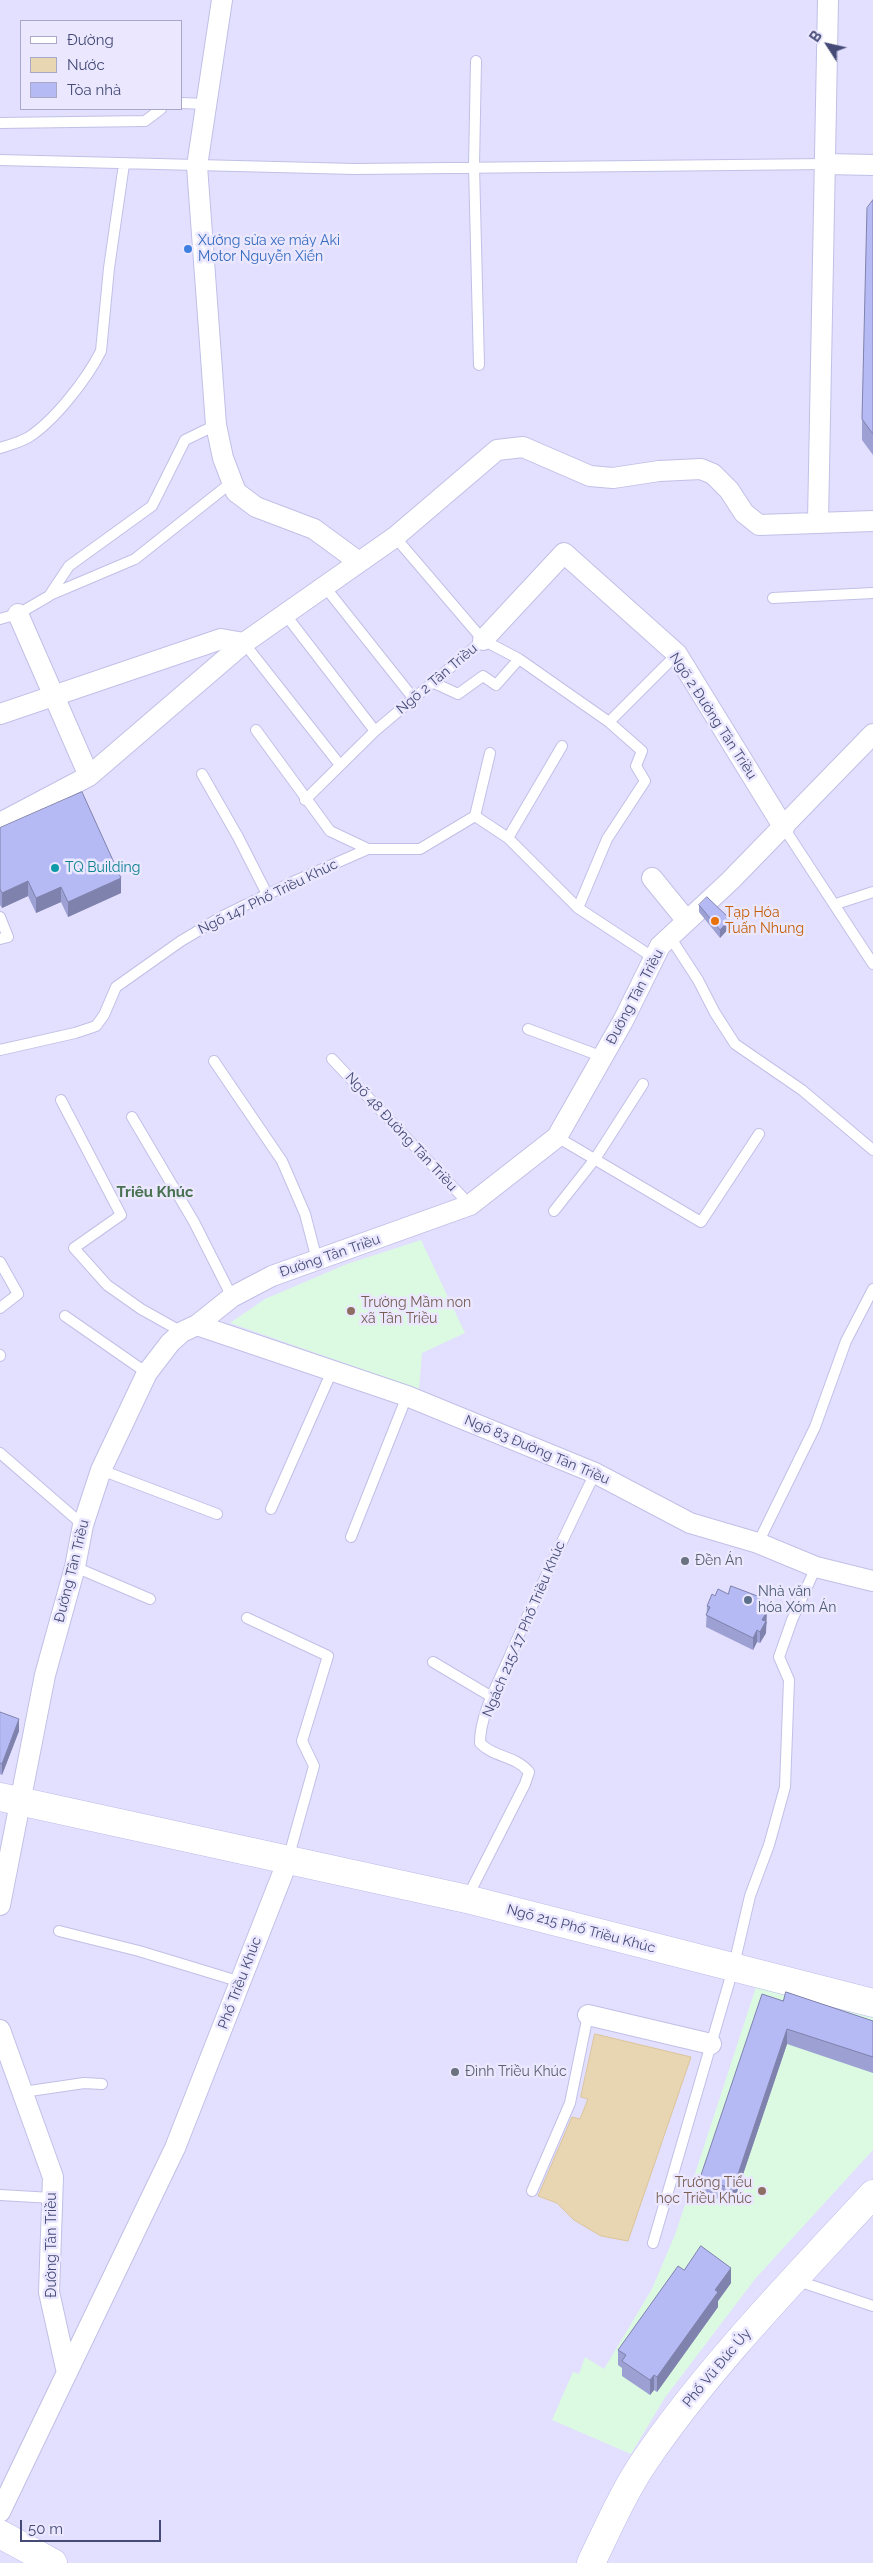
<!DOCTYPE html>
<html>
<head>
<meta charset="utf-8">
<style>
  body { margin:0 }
  #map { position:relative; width:873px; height:2563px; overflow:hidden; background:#e3dffe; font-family:Raleway,sans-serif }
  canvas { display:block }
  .legend { position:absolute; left:20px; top:20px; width:162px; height:90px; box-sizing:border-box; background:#eae7ff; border:1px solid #a8a9c8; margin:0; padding:6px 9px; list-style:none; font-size:15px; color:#454b76 }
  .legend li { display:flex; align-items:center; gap:10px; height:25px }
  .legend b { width:25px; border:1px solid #a8a9c8 }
  .north { position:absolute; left:803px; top:20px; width:50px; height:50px; -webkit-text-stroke:4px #eae7ff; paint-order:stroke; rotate:305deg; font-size:14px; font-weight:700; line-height:20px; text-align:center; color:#454b76 }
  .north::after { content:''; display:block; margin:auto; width:18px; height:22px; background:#454b76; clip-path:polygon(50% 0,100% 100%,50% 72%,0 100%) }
  .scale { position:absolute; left:20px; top:2520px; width:141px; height:22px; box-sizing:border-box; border:2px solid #454b76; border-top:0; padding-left:6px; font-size:15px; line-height:18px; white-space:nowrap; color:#454b76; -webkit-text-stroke:4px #eae7ff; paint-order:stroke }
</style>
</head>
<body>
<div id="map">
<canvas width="873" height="2563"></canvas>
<ul class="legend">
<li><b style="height:6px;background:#fff"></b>Đường</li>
<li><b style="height:14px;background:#e8d6b3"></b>Nước</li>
<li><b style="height:14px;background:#b5baf5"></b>Tòa nhà</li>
</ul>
<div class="north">B</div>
<div class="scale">50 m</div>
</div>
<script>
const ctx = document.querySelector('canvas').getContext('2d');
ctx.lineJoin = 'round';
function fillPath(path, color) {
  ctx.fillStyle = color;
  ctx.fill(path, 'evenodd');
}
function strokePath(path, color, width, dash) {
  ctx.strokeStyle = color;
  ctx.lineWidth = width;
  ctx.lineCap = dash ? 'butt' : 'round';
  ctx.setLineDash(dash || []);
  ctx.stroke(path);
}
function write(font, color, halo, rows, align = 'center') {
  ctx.font = font + ' Raleway,sans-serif';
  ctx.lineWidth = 5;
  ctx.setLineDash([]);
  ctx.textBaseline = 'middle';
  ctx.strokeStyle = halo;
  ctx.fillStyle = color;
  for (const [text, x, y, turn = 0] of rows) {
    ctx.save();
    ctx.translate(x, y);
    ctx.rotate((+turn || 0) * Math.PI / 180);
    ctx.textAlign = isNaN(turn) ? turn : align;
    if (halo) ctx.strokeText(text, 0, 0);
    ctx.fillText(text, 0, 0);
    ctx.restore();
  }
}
const education = new Path2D(`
  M 421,1240 L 465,1333 L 422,1353 L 419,1389 L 230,1323 L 265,1299 L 347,1264 Z
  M 757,1984 L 873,2018 L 873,2150 L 755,2279 L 664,2399 L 631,2454 L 552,2420 L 573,2372 L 579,2374 L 585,2357 L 604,2369 L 652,2289 L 676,2232 Z`);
const water = new Path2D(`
  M 595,2034 L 691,2057 L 628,2241 L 601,2236 L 574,2220 L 557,2203 L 538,2196 L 572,2117 L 580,2119 L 588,2099 L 581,2097 Z`);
const lane = new Path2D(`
  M 476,61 L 474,166 L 479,365
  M 181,103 L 206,104
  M 0,123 L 145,121 L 161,109
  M 0,160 L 355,169 L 827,164
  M 0,448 C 9,445 21,442 29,437 C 55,420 87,379 101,351 L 109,268 L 124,164
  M 395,537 L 483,640 L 519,659
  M 325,587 L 414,699
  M 50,595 L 135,559 L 232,482
  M 773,598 L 873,593
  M 285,614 L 375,731
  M 0,619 L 18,614 L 49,596 L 69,566 L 152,506 L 185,440 L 216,425
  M 244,643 L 340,765
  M 432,682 L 458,694 L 483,676 L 496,685 L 519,659 L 609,722 L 677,654
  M 256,730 L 330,831 L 368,849
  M 202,774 L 238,837 L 267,894
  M 305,800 L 375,731 L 483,640
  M 475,816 L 508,838 L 578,908 L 654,958
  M 784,828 L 873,964
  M 508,838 L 562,746
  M 836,904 L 873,892
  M 578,908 L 607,839 L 645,781 L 636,766 L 642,751 L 609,722
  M 0,917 L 8,937 L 0,939
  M 670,937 L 698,980 L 715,1013 L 735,1044 L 802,1090 L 873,1150
  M 528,1029 L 603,1057
  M 0,1050 L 75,1033 L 96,1026 L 104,1015 L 116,987 L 181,941 L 223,916 L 295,881 L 368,849 L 420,849 L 475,816 L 490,753
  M 332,1059 L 470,1205
  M 214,1061 L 282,1161 L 305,1214 L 317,1260
  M 61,1100 L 121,1215 L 74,1248 L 107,1285 L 141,1309 L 182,1332
  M 132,1117 L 194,1222 L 232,1297
  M 557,1137 L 701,1222 L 759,1134
  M 554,1211 L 595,1159 L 643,1084
  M 0,1262 L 18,1294 L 0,1308
  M 65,1316 L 147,1373
  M 0,1356 L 0,1355
  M 0,1453 L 83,1525
  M 101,1470 L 217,1514
  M 271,1509 L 332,1371
  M 351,1537 L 407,1396
  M 758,1543 L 815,1427 L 846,1341 L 873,1289
  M 75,1567 L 150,1599
  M 247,1618 L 328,1656 L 302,1741 L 314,1766 L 288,1859
  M 433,1662 L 492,1697
  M 467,1898 L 525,1784 L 529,1772 C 515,1755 494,1758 480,1743 C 480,1715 497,1685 508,1660 C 535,1597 565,1535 595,1473
  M 59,1931 L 139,1951 L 241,1982
  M 23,2092 L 84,2083 L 102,2084
  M 532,2191 L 570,2103 L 588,2015
  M 0,2195 L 52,2198
  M 653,2243 L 733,1969 L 750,1896 L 769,1845 L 785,1787 L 789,1680 L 779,1657 L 792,1620 L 816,1567
  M 795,2280 L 873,2306`);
const street = new Path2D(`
  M 222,0 L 197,166 L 216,425 L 223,458 L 236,492 L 256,507 L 314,529 L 359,562
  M 827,164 L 873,165
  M 818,521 L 828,0
  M 18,614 L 89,776
  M 483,640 L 564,553 L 677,654 L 784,828
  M 0,714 L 221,639 L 244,643
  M 0,823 L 89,776 L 244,643 L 395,537 L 497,450 L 523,447 L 590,476 L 613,478 L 659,471 L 701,469 L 713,474 L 729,490 L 744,513 L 759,525 L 873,521
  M 652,878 L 687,921
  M 197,1325 L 407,1396 L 595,1473 L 690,1523 L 758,1543 L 816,1567 L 873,1581
  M 0,1905 L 45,1675 L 75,1567 L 83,1525 L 101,1470 L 147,1373 L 170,1343 L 182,1332 L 197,1325 L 232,1297 L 272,1276 L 470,1205 L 557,1137 L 623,1021 L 660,946 L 730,881 L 873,734
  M 588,2015 L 711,2044
  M 0,2030 L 53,2177 L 49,2292 L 67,2373
  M 0,2512 L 175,2148 L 288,1860`);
const secondary = new Path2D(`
  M 0,1797 L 467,1899 L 873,2003
  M 0,2534 L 53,2563
  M 591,2563 C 608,2528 624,2491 646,2459 C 712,2363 794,2280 873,2194`);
const wall = new Path2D(`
  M 873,200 L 873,455 L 862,440 L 862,419 Z
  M 0,828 L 121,893 L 68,917 L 61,902 L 36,913 L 28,896 L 2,908 L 0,905 Z
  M 699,905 L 730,927 L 720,938 L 699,912 Z
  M 728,1594 L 760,1608 L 767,1623 L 766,1625 L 766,1633 L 760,1643 L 757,1642 L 753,1650 L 706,1627 L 707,1606 L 715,1596 Z
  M 0,1712 L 19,1731 L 2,1775 L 0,1774 Z
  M 783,2001 L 873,2021 L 873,2073 L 787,2044 L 733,2204 L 700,2193 L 700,2178 Z
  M 684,2270 L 731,2283 L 718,2301 L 718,2307 L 657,2392 L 654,2390 L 650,2395 L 622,2376 L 622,2368 L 618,2365 L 618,2350 Z`);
const shadedWall = new Path2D(`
  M 121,878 L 121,893 L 68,917 L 68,902 Z
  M 28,881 L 28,896 L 2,908 L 2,893 Z
  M 61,887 L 61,902 L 36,913 L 36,898 Z
  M 730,919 L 730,927 L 720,938 L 720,930 Z
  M 760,1597 L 760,1609 L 757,1606 Z
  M 767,1611 L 766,1633 L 760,1643 L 760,1632 L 762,1620 Z
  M 757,1630 L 757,1642 L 753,1650 L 753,1638 Z
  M 19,1719 L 19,1731 L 2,1775 L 2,1764 Z
  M 787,2029 L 787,2044 L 733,2204 L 733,2189 Z
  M 731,2268 L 731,2283 L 718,2301 L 718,2307 L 657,2392 L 657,2377 L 715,2290 Z
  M 654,2375 L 654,2390 L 650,2395 L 650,2380 Z`);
const building = new Path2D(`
  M 873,200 L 873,434 L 862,419 L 867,208 Z
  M 82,792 L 121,878 L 68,902 L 61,887 L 36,898 L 28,881 L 2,893 L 0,889 L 0,828 Z
  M 707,897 L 730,919 L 720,930 L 699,905 Z
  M 731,1586 L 760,1597 L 757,1606 L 767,1611 L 762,1620 L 766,1621 L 760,1632 L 757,1630 L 753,1638 L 706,1615 L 710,1607 L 707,1606 L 712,1594 L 715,1596 L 718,1589 L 728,1594 Z
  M 0,1712 L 19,1719 L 2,1764 L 0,1763 Z
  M 786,1992 L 873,2021 L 873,2057 L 787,2029 L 733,2189 L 700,2178 L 762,1994 L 783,2001 Z
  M 701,2246 L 731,2268 L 715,2290 L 718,2292 L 657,2377 L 654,2375 L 650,2380 L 622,2361 L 626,2355 L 618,2350 L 678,2266 L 684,2270 Z`);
const markers = [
  [188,249,5,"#3f7fe0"],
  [55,868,5,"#0f9aa8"],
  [715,921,5,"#e8710a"],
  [351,1311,5,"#8d6e63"],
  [685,1561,5,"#6b7280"],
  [748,1600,5,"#5c6f8a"],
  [455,2072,5,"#6b7280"],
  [762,2191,5,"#8d6e63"]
];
const shopNames = [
  ["Xưởng sửa xe máy Aki",198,241],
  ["Motor Nguyễn Xiển",198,257]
];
const streetNames = [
  ["Ngõ 2 Tân Triều",437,679,-40],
  ["Ngõ 2 Đường Tân Triều",713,716,57],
  ["Ngõ 147 Phố Triều Khúc",268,897,-26],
  ["Đường Tân Triều",635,997,-62],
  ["Ngõ 48 Đường Tân Triều",401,1132,47],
  ["Đường Tân Triều",330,1256,-19],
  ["Ngõ 83 Đường Tân Triều",537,1450,23],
  ["Đường Tân Triều",72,1571,-76],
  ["Ngách 215/17 Phố Triều Khúc",524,1629,-67],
  ["Ngõ 215 Phố Triều Khúc",581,1929,15],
  ["Phố Triều Khúc",240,1983,-69],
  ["Đường Tân Triều",52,2245,-90],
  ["Phố Vũ Đức Úy",717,2368,-50]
];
const cultureNames = [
  ["TQ Building",65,868]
];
const foodNames = [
  ["Tạp Hóa",725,913],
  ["Tuấn Nhung",725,929]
];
const educationNames = [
  ["Trường Mầm non",361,1303],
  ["xã Tân Triều",361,1319],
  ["Trường Tiểu",752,2183,"right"],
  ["học Triều Khúc",752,2199,"right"]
];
const worshipNames = [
  ["Đền Án",695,1561],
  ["Đình Triều Khúc",465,2072]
];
const serviceNames = [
  ["Nhà văn",758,1592],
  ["hóa Xóm Án",758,1608]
];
const neighbourhoodNames = [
  ["Triêu Khúc",155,1192]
];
fillPath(education, '#dcfae1');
fillPath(water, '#e8d6b3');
strokePath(water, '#dbc598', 1);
strokePath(lane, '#c0c0e7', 12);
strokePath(street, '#c0c0e7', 22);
strokePath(secondary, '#babbea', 29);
strokePath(lane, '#fff', 10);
strokePath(street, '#fff', 20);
strokePath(secondary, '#fff', 28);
fillPath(wall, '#9ca0d3');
fillPath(shadedWall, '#7f82ac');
fillPath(building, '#b5baf5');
strokePath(building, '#7f82ac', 1);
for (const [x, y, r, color] of markers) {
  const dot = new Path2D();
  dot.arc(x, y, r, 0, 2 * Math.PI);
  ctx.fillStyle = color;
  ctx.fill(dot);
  strokePath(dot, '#eae7ff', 2);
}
write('14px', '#366cbe', '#eae7ff', shopNames, 'left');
write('14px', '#454b76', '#eae7ff', streetNames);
write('14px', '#0d838f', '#eae7ff', cultureNames, 'left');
write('14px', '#c56008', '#eae7ff', foodNames, 'left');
write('14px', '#785e54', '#eae7ff', educationNames, 'left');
write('14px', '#5b616d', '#eae7ff', worshipNames, 'left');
write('14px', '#4e5e75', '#eae7ff', serviceNames, 'left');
write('bold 15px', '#487150', '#eae7ff', neighbourhoodNames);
</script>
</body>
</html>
